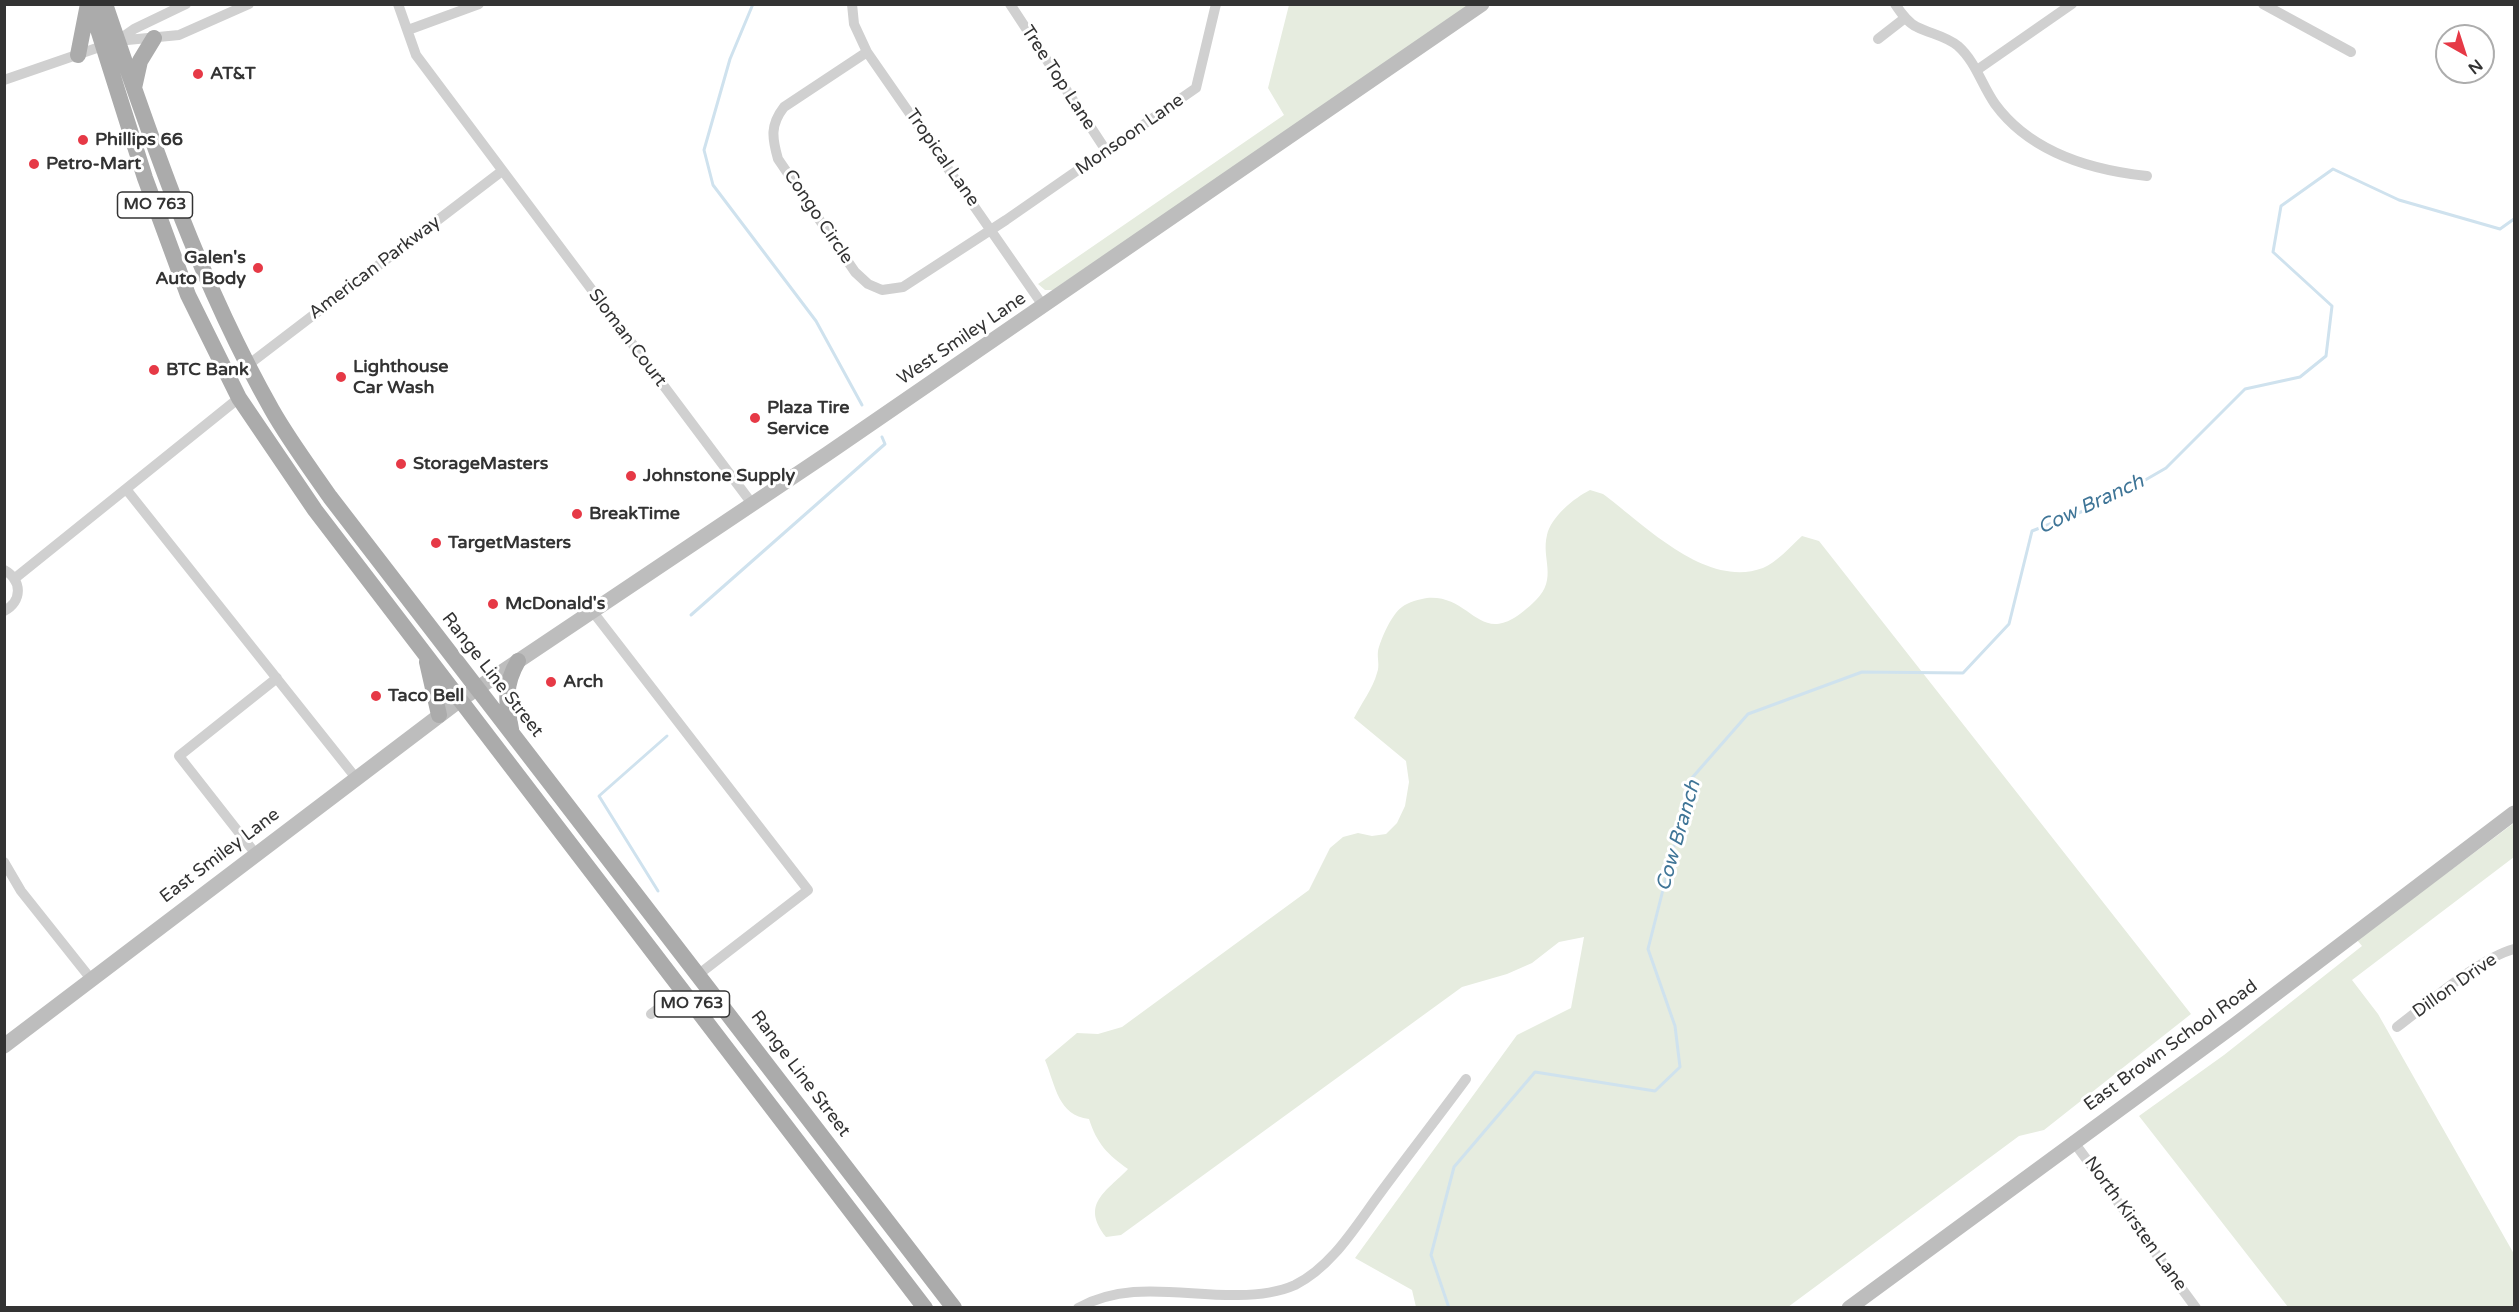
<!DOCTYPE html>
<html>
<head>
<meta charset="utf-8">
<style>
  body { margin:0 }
  #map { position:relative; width:2519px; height:1312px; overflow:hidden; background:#fff; font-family:"Varela Round",sans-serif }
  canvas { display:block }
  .frame { position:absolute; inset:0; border:6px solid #333; pointer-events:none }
  .north { position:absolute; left:2435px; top:24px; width:60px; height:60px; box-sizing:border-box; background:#fff; border:2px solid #adadad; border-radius:50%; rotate:141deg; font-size:16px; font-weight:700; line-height:24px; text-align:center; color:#333 }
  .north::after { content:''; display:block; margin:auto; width:21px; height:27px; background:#e63946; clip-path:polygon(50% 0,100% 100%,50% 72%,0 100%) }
</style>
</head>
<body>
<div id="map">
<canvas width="2519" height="1312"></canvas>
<div class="frame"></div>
<div class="north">N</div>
</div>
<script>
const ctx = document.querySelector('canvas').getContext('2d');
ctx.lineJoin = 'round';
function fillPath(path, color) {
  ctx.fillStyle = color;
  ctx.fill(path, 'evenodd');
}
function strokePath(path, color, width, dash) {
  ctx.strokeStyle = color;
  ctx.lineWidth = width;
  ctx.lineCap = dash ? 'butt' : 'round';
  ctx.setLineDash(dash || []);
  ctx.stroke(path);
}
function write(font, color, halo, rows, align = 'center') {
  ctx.font = font + ' "Varela Round",sans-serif';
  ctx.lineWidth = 6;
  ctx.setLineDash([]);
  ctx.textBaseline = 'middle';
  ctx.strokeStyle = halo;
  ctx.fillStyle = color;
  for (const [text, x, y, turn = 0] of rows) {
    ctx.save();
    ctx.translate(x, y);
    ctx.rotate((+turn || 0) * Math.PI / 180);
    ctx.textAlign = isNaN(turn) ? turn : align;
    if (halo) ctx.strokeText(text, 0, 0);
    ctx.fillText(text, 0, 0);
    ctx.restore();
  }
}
const green = new Path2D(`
  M 1289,5 L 1472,5 L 1053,290 L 1045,290 L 1038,284 L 1284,115 L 1268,88 Z
  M 1590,490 L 1603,494 C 1645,525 1706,589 1763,568 C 1776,563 1791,546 1802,536 L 1819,541 L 2191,1014 L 2044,1130 L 2019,1136 L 1788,1307 L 1416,1307 L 1412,1290 L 1355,1258 L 1517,1035 L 1571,1008 L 1584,937 L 1559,942 L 1532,963 L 1507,974 L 1462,987 L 1121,1235 L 1106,1237 C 1080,1204 1106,1192 1128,1169 C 1108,1155 1097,1144 1089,1119 C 1058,1115 1056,1087 1045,1060 L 1077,1033 L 1098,1034 L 1122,1027 L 1309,890 L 1330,848 L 1343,837 L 1358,833 L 1372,836 L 1386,834 L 1397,823 L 1405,806 L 1409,782 L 1406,761 L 1354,718 C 1361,704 1373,688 1377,673 C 1380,666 1377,658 1378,651 C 1381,638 1392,614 1402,607 C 1408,602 1420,599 1427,598 C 1476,594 1479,657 1536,600 C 1558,578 1541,559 1547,535 C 1551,517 1574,498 1590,490 Z
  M 2514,823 L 2514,857 L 2352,980 L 2378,1014 L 2514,1254 L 2514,1307 L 2288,1307 L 2139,1116 L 2224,1055 L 2362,946 L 2357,940 Z`);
const stream = new Path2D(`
  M 753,4 L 730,59 L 704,150 L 713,185 L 816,321 L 862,405
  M 691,615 L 885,444 L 882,437
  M 658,891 L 599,796 L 667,736
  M 1449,1308 L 1431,1255 L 1454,1167 L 1535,1072 L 1655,1091 L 1680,1067 L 1675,1026 L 1648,949 L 1691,779 L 1748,714 L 1862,672 L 1963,673 L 2009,624 L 2032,531 L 2109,501 L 2166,468 L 2245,389 L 2300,377 L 2326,356 L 2332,306 L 2273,252 L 2281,206 L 2333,169 L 2399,200 L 2500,229 L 2514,219`);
const street = new Path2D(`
  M 398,4 L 416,55 L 753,505
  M 852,4 L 854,24 L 867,52 L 1044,307
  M 1010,4 L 1107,152
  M 1895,4 C 1901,13 1908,23 1917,27 C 1931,34 1946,36 1958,46 C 1976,62 1982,86 1995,104 C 2030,152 2090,170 2147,176
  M 2263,4 L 2351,52
  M 408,30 L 479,4
  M 1878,39 L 1905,18
  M 117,41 L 134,29 L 186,4
  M 867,52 L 784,107 C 770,125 772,138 778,159 L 855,272 L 868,284 L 882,290 L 903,287 L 1006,220 L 1196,88 L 1216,4
  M 1977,70 L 2072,4
  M 4,80 L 117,41 L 179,35 L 249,4
  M 248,365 L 502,171
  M 126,489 L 356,778
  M 4,570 C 23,580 22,602 4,611
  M 14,579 L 239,398
  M 593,612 L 808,890 L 699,974
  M 255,853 L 179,756 L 277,678
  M 4,862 L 21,891 L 91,979
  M 651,1014 L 682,991
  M 2397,1027 C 2429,1003 2478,959 2514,949
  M 2073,1141 L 2196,1308
  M 1078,1308 C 1128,1280 1183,1296 1238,1295 C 1258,1295 1277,1293 1295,1285 C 1333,1266 1357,1224 1381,1192 C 1409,1154 1438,1117 1466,1079`);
const secondary = new Path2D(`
  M 4,1046 L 460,700 L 827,454 L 1482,4
  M 1849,1308 L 2236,1024 L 2514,813`);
const primary = new Path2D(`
  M 90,4 L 145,178 L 188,295 L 239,398 L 315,510 L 925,1308
  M 105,4 C 152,142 200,283 272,410 C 289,440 310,468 330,497 L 954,1308
  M 78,55 L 88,4
  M 134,88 L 140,61 L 154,38
  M 427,662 L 439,715
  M 511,729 C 506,703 504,685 518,661`);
const markers = [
  [198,74,6,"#e63946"],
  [83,140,6,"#e63946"],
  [34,164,6,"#e63946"],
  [258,268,6,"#e63946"],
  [154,370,6,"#e63946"],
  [341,377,6,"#e63946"],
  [755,418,6,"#e63946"],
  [401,464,6,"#e63946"],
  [631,476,6,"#e63946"],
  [577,514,6,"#e63946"],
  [436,543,6,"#e63946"],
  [493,604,6,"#e63946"],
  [551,682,6,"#e63946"],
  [376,696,6,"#e63946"]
];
const shields = [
  [155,205,75],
  [692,1004,75]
];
const shieldNames = [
  ["MO 763",155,205],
  ["MO 763",692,1004]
];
const poiNames = [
  ["AT&T",210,74],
  ["Phillips 66",95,140],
  ["Petro-Mart",46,164],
  ["Galen's",246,258,"right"],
  ["Auto Body",246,279,"right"],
  ["Lighthouse",353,367],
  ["Car Wash",353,388],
  ["BTC Bank",166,370],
  ["Plaza Tire",767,408],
  ["Service",767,429],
  ["StorageMasters",413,464],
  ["Johnstone Supply",643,476],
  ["BreakTime",589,514],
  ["TargetMasters",448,543],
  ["McDonald's",505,604],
  ["Arch",563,682],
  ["Taco Bell",388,696]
];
const streetNames = [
  ["Tree Top Lane",1058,78,57],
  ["Monsoon Lane",1130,135,-35],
  ["Tropical Lane",942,158,55],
  ["Congo Circle",818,217,56],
  ["American Parkway",375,268,-37],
  ["Sloman Court",627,338,53],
  ["West Smiley Lane",962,339,-34],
  ["Range Line Street",492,675,52],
  ["East Smiley Lane",220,856,-37],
  ["Dillon Drive",2455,986,-35],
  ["East Brown School Road",2171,1046,-36],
  ["Range Line Street",800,1074,53],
  ["North Kirsten Lane",2135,1224,54]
];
const waterNames = [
  ["Cow Branch",2091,505,-25],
  ["Cow Branch",1679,836,-74]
];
fillPath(green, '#e6ecdf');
strokePath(stream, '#cfe2ee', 3);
strokePath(street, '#d0d0d0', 10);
strokePath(secondary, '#bdbdbd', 15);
strokePath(primary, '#ababab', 16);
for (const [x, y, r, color] of markers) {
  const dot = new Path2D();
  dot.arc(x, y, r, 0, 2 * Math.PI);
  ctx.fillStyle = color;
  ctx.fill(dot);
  strokePath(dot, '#fff', 2);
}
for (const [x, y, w] of shields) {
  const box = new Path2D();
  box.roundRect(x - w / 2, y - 13, w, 26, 4.5);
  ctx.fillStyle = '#fff';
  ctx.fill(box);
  strokePath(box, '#333', 1.5);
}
write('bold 16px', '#333', null, shieldNames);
write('bold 18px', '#333', '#fff', poiNames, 'left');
write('18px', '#333', '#fff', streetNames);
write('italic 20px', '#3f7597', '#fff', waterNames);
</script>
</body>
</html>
